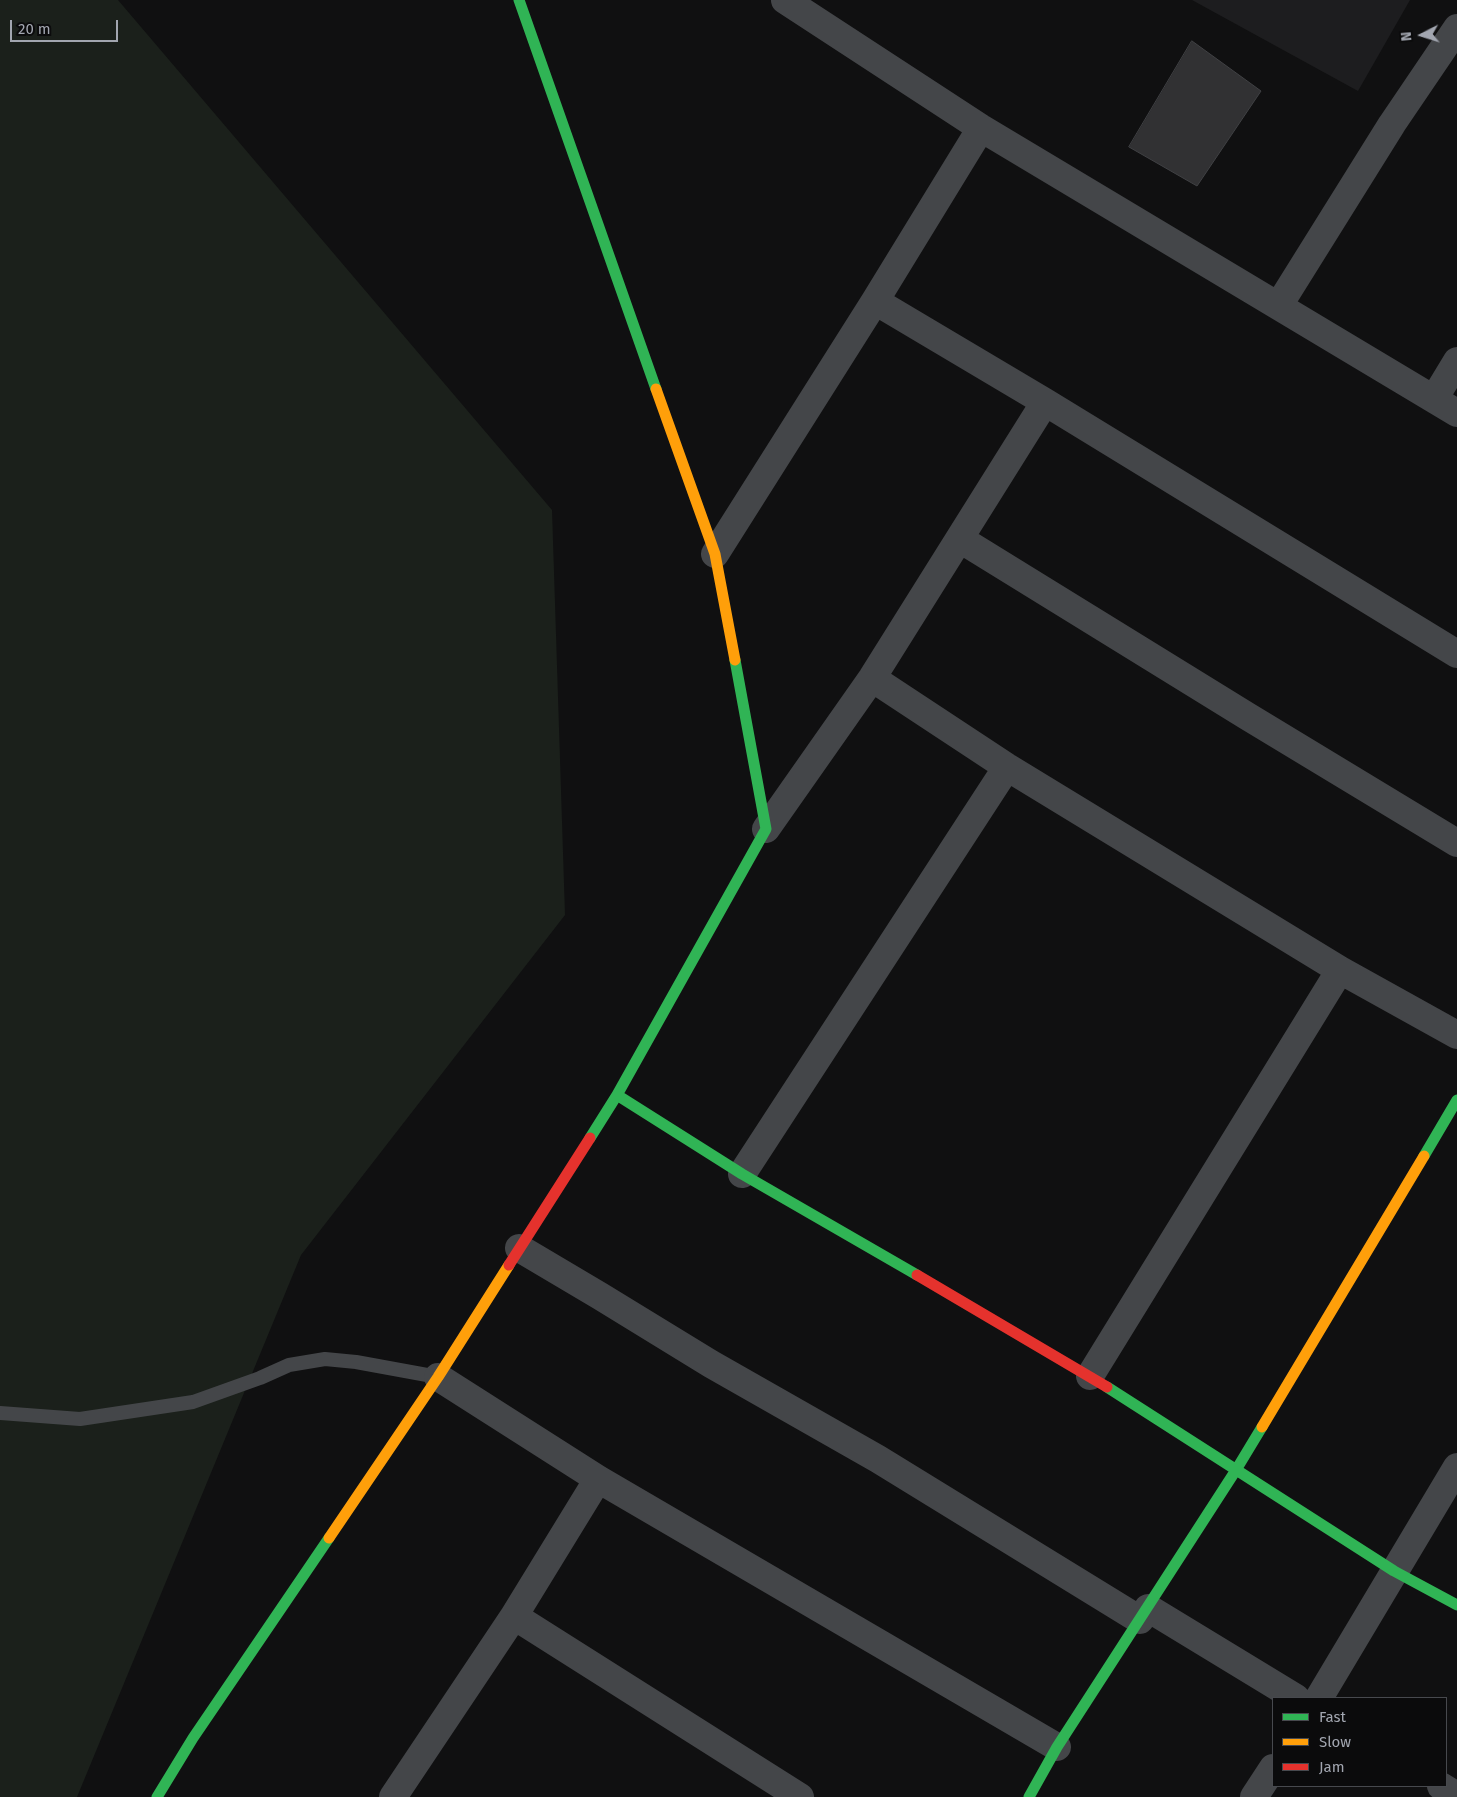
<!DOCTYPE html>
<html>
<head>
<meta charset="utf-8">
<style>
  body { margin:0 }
  #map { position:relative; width:1457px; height:1797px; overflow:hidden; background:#101011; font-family:"Fira Sans",sans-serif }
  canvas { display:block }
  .legend { position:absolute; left:1272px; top:1697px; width:175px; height:90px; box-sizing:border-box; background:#0b0b0c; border:1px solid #47494e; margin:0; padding:6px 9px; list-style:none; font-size:15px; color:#a2a6b0 }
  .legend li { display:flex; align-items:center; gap:10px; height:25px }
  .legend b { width:25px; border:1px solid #47494e }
  .north { position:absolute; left:1397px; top:10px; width:50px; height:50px; -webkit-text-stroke:4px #0b0b0c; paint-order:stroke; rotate:265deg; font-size:14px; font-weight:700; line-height:20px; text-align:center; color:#a2a6b0 }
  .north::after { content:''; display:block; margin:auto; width:18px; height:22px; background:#a2a6b0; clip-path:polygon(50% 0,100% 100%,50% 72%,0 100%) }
  .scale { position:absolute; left:10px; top:20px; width:108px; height:22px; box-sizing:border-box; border:2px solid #a2a6b0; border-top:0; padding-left:6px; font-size:15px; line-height:18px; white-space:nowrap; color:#a2a6b0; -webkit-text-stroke:4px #0b0b0c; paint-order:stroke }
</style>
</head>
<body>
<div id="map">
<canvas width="1457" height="1797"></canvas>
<ul class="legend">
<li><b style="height:6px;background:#30b455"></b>Fast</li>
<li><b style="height:6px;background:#ff9f0a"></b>Slow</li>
<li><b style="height:6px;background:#e5322d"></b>Jam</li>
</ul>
<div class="north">N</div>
<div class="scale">20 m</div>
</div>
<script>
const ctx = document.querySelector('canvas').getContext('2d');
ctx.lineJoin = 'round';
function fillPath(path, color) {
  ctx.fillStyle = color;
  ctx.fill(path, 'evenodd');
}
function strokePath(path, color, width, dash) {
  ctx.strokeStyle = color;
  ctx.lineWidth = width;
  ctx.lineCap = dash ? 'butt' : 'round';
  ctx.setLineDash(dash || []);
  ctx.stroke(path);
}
const built = new Path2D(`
  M 1192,0 L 1410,0 L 1358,91 Z`);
const green = new Path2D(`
  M 0,0 L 118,0 L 552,510 L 565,915 L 301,1255 L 77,1797 L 0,1797 Z`);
const building = new Path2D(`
  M 1192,41 L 1261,91 L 1197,186 L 1129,147 Z`);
const lane = new Path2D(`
  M 0,1413 L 80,1419 L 193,1402 L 260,1378 L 289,1365 L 325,1359 L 356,1362 L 438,1377`);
const street = new Path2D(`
  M 785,0 L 981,128 L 1457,413
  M 875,301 L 1045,402 L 1457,654
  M 1279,305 L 1392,124 L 1457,28
  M 1434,399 L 1457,361
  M 960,539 L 1247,716 L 1457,843
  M 715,554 L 875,301 L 981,128
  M 872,678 L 1007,767 L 1340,970 L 1457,1035
  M 766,829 L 872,678 L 1045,402
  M 742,1174 L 1007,767
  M 519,1248 L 600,1296 L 711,1364 L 878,1459 L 1140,1620
  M 1090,1376 L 1340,970
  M 438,1377 L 598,1479 L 1057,1747
  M 1148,1608 L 1296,1698
  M 514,1616 L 800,1797
  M 1319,1698 L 1457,1467
  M 1441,1786 L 1457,1796
  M 393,1797 L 514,1616 L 598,1479
  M 1254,1797 L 1273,1768`);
const fast = new Path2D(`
  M 519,0 L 656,389
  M 617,1095 L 742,1174 L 917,1275
  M 590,1138 L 617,1095 L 766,829 L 735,660
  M 1424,1156 L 1457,1100
  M 1107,1387 L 1394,1571 L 1457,1605
  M 157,1797 L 193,1738 L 329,1538
  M 1029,1797 L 1057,1747 L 1236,1470 L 1262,1427`);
const slow = new Path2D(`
  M 656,389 L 715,554 L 735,660
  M 1262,1427 L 1424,1156
  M 329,1538 L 438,1377 L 509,1265`);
const jam = new Path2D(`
  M 509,1265 L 590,1138
  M 917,1275 L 1107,1387`);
fillPath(built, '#1d1d1f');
fillPath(green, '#1b201b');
fillPath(building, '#313133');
strokePath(building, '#404144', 1);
strokePath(lane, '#444649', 14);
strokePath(street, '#444649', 28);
strokePath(fast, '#30b455', 11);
strokePath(slow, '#ff9f0a', 11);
strokePath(jam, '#e5322d', 11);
</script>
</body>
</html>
